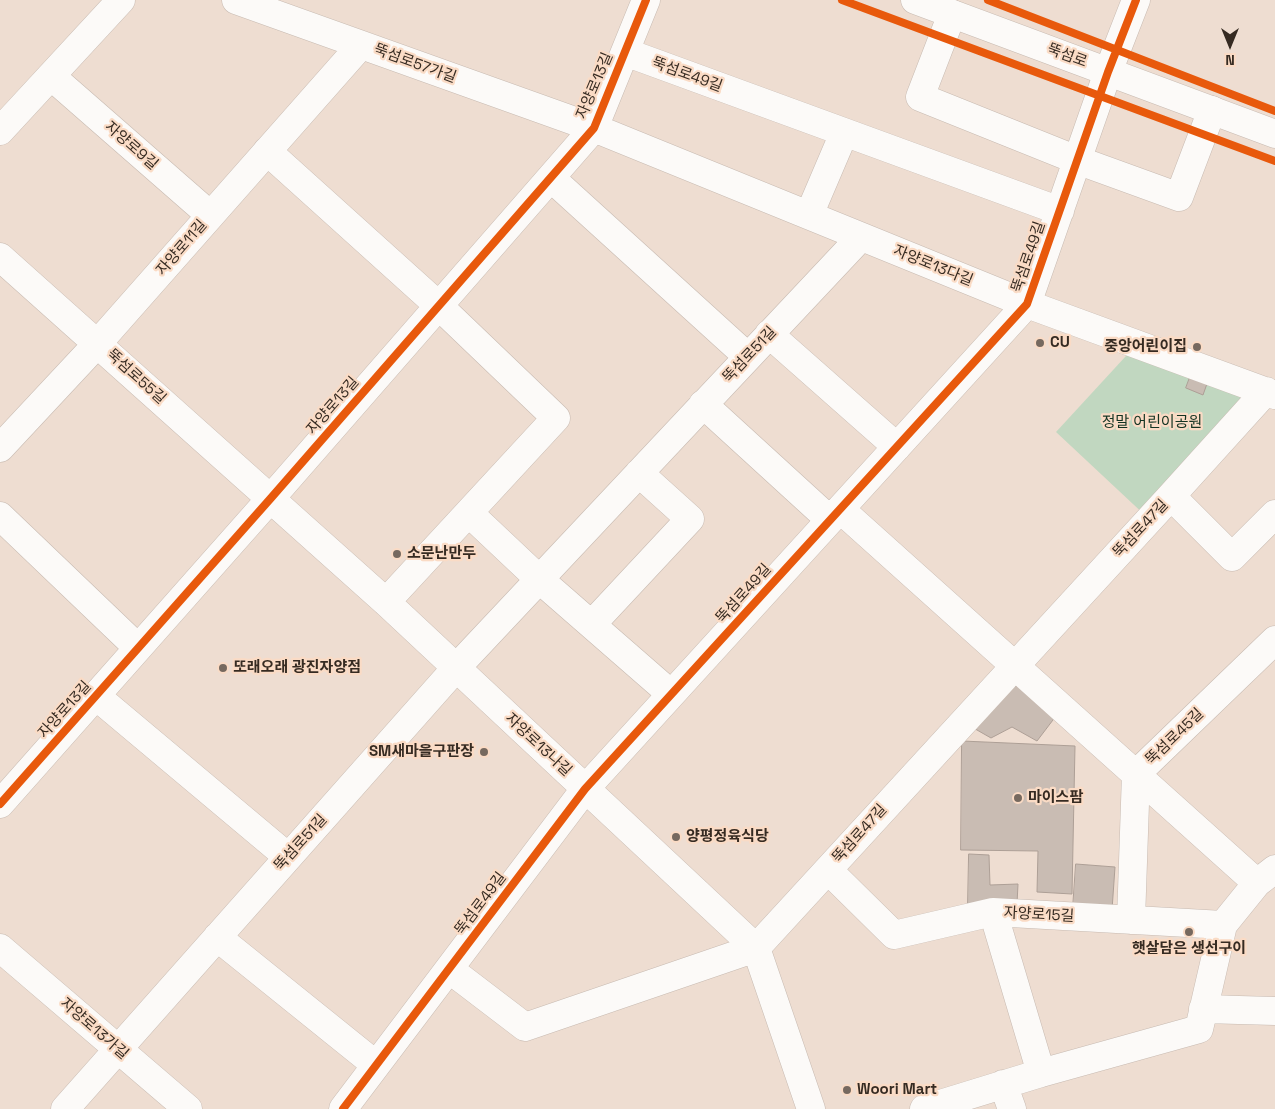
<!DOCTYPE html>
<html>
<head>
<meta charset="utf-8">
<style>
  body { margin:0 }
  #map { position:relative; width:1275px; height:1109px; overflow:hidden; background:#eeddd1; font-family:"Space Grotesk",sans-serif }
  canvas { display:block }
  .north { position:absolute; left:1205px; top:20px; width:50px; height:50px; -webkit-text-stroke:4px #fadbc5; paint-order:stroke; rotate:180deg; font-size:14px; font-weight:700; line-height:20px; text-align:center; color:#362b22 }
  .north::after { content:''; display:block; margin:auto; width:18px; height:22px; background:#362b22; clip-path:polygon(50% 0,100% 100%,50% 72%,0 100%) }
</style>
</head>
<body>
<div id="map">
<canvas width="1275" height="1109"></canvas>
<div class="north">N</div>
</div>
<script>
const ctx = document.querySelector('canvas').getContext('2d');
ctx.lineJoin = 'round';
function fillPath(path, color) {
  ctx.fillStyle = color;
  ctx.fill(path, 'evenodd');
}
function strokePath(path, color, width, dash) {
  ctx.strokeStyle = color;
  ctx.lineWidth = width;
  ctx.lineCap = dash ? 'butt' : 'round';
  ctx.setLineDash(dash || []);
  ctx.stroke(path);
}
function write(font, color, halo, rows, align = 'center') {
  ctx.font = font + ' "Space Grotesk","Noto Sans KR",sans-serif';
  ctx.lineWidth = 4.5;
  ctx.setLineDash([]);
  ctx.textBaseline = 'middle';
  ctx.strokeStyle = halo;
  ctx.fillStyle = color;
  for (const [text, x, y, turn = 0] of rows) {
    ctx.save();
    ctx.translate(x, y);
    ctx.rotate((+turn || 0) * Math.PI / 180);
    ctx.textAlign = isNaN(turn) ? turn : align;
    if (halo) ctx.strokeText(text, 0, 0);
    ctx.fillText(text, 0, 0);
    ctx.restore();
  }
}
const green = new Path2D(`
  M 1137,344 L 1266,391 L 1149,519 L 1056,432 Z`);
const building = new Path2D(`
  M 1192,372 L 1209,378 L 1203,395 L 1186,388 Z
  M 1022,686 L 1056,716 L 1037,741 L 1012,727 L 991,738 L 970,726 L 1004,688 Z
  M 962,741 L 1075,746 L 1072,894 L 1037,892 L 1038,851 L 961,850 Z
  M 969,854 L 989,855 L 990,885 L 1018,884 L 1017,904 L 968,904 Z
  M 1076,864 L 1115,867 L 1112,910 L 1073,908 Z`);
const minor = new Path2D(`
  M 236,0 L 594,128 L 1027,304 L 1275,395
  M 952,14 L 920,97 L 1077,160 L 1179,197 L 1212,110
  M 625,52 L 1060,211
  M 51,76 L 210,215
  M 0,131 L 121,0
  M 267,151 L 439,306 L 556,418 L 386,602
  M 551,178 L 748,357
  M 809,215 L 844,133
  M 0,257 L 386,602 L 756,948 L 811,1109
  M 769,334 L 897,447
  M 703,404 L 830,520
  M 0,448 L 98,343 L 361,45
  M 1171,496 L 1232,557 L 1275,514
  M 840,509 L 1257,883
  M 469,513 L 539,579 L 671,694
  M 0,516 L 138,648
  M 592,624 L 690,519 L 639,473
  M 96,696 L 288,857
  M 0,804 L 271,498 L 594,128 L 646,0
  M 828,870 L 894,935 L 993,912 L 1223,925
  M 993,912 L 1041,1073
  M 1131,920 L 1136,774 L 1275,640
  M 217,937 L 376,1065
  M 0,948 L 188,1109
  M 449,969 L 525,1027 L 756,948 L 1171,496 L 1266,391
  M 1203,1009 L 1275,1011
  M 1003,1084 L 1012,1109
  M 65,1109 L 456,668 L 861,237
  M 343,1109 L 585,789 L 1027,304 L 1108,72 L 1136,0
  M 924,1109 L 1041,1073 L 1199,1029 L 1223,925 L 1257,883 L 1275,869`);
const major = new Path2D(`
  M 915,0 L 1275,134`);
const cycleway = new Path2D(`
  M 842,0 L 1275,161
  M 988,0 L 1275,111
  M 0,804 L 271,498 L 594,128 L 646,0
  M 343,1109 L 585,789 L 1027,304 L 1108,72 L 1136,0`);
const markers = [
  [1040,343,5,"#76695f"],
  [1197,347,5,"#76695f"],
  [397,554,5,"#76695f"],
  [223,668,5,"#76695f"],
  [484,752,5,"#76695f"],
  [1018,798,5,"#76695f"],
  [676,837,5,"#76695f"],
  [1189,932,5,"#76695f"],
  [847,1090,5,"#76695f"]
];
const streetNames = [
  ["뚝섬로",1067,56,20],
  ["뚝섬로57가길",415,64,20],
  ["뚝섬로49길",687,75,20],
  ["자양로13길",595,86,-67],
  ["자양로9길",131,146,41],
  ["자양로11길",182,248,-49],
  ["뚝섬로49길",1029,257,-71],
  ["자양로13다길",933,266,22],
  ["뚝섬로51길",750,355,-47],
  ["뚝섬로55길",136,377,42],
  ["자양로13길",333,406,-49],
  ["뚝섬로47길",1141,529,-47],
  ["뚝섬로49길",744,594,-48],
  ["자양로13길",65,710,-48],
  ["뚝섬로45길",1175,737,-44],
  ["자양로13나길",538,745,43],
  ["뚝섬로47길",860,834,-48],
  ["뚝섬로51길",301,843,-48],
  ["뚝섬로49길",481,904,-53],
  ["자양로15길",1039,915,3],
  ["자양로13가길",94,1029,41]
];
const poiNames = [
  ["CU",1050,343],
  ["중앙어린이집",1187,347,"right"],
  ["소문난만두",407,554],
  ["또래오래 광진자양점",233,668],
  ["SM새마을구판장",474,752,"right"],
  ["마이스팜",1028,798],
  ["양평정육식당",686,837],
  ["햇살담은 생선구이",1189,949,"center"],
  ["Woori Mart",857,1090]
];
const parkNames = [
  ["정말 어린이공원",1152,423]
];
fillPath(green, '#c1d7c0');
fillPath(building, '#c9bcb3');
strokePath(building, '#ad9f96', 1);
strokePath(minor, '#c7bab1', 29);
strokePath(major, '#c7bab1', 29);
strokePath(minor, '#fcfaf8', 28);
strokePath(major, '#fcfaf8', 28);
strokePath(cycleway, '#e8590c', 8);
for (const [x, y, r, color] of markers) {
  const dot = new Path2D();
  dot.arc(x, y, r, 0, 2 * Math.PI);
  ctx.fillStyle = color;
  ctx.fill(dot);
  strokePath(dot, '#fadbc5', 2);
}
write('15px', '#362b22', '#fadbc5', streetNames);
write('bold 15px', '#362b22', '#fadbc5', poiNames, 'left');
write('15px', '#133322', '#fadbc5', parkNames);
</script>
</body>
</html>
